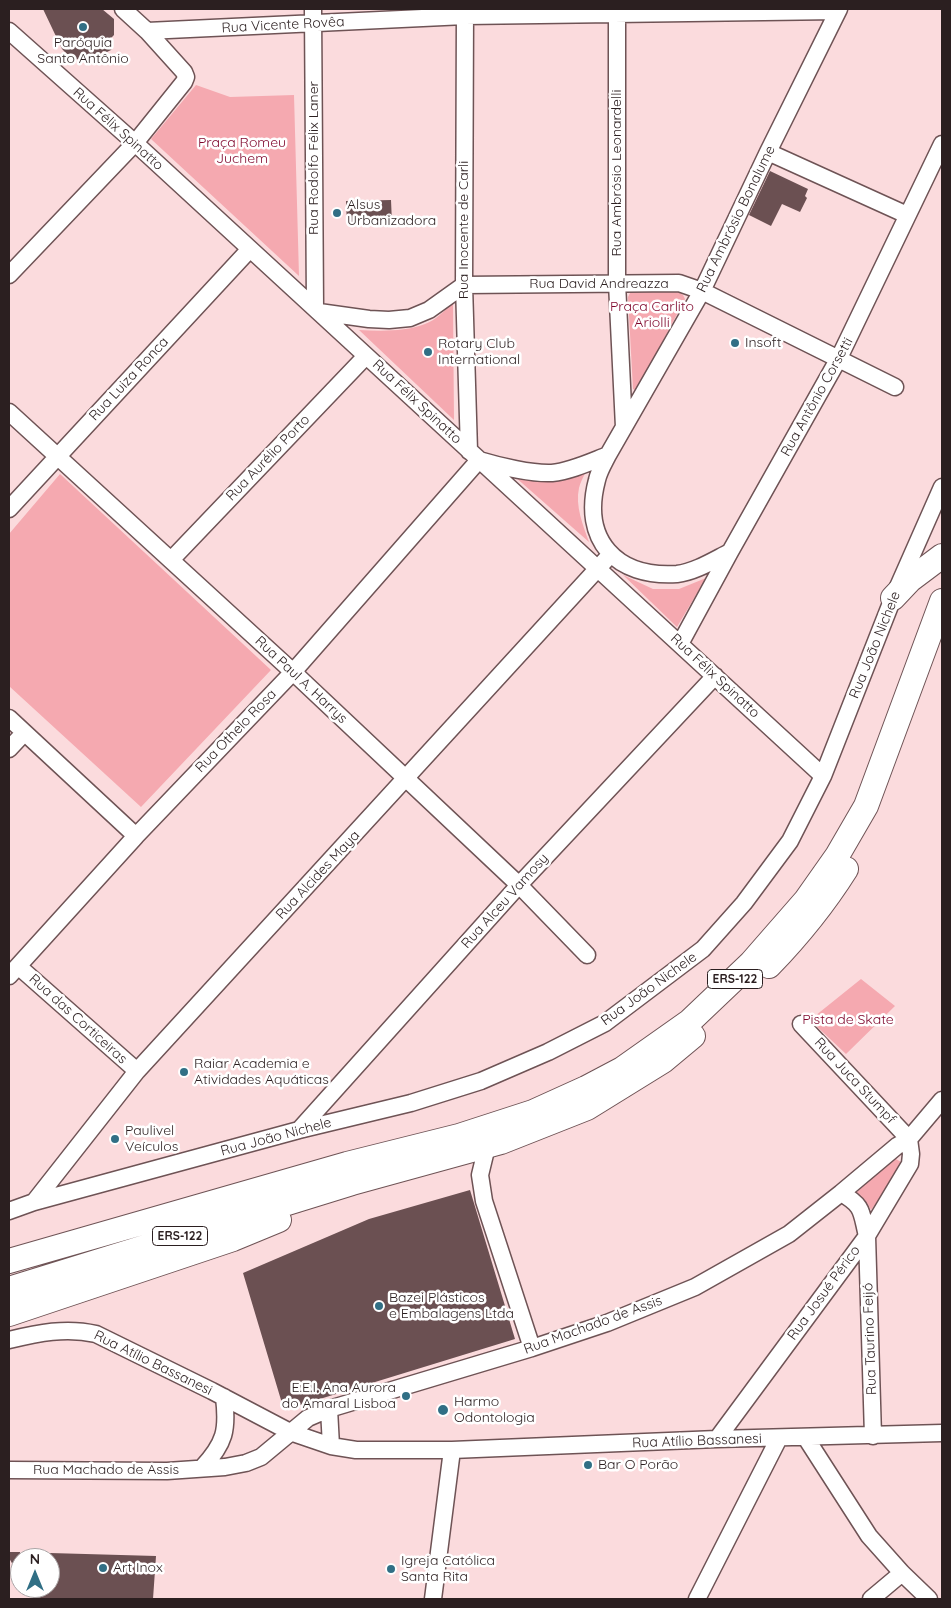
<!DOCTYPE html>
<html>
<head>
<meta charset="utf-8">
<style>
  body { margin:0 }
  #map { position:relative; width:951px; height:1608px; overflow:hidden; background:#fbdbdd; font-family:Quicksand,sans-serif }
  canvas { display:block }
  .frame { position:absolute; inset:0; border:10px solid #2b1f20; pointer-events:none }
  .north { position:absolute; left:10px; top:1548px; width:50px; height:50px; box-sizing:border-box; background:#fff; border:1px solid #aaa5a6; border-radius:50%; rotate:0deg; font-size:14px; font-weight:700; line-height:20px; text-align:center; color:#2b1f20 }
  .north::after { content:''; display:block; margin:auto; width:18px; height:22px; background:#316f85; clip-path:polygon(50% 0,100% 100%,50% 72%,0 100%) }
</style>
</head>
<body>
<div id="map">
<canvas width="951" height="1608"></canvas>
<div class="frame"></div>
<div class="north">N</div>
</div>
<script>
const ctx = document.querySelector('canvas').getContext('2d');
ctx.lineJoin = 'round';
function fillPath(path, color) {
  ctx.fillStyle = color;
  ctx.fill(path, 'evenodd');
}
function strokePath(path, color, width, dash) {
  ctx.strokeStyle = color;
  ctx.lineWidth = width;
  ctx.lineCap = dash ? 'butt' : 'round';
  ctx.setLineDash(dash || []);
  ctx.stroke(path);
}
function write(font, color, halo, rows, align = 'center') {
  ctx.font = font + ' Quicksand,sans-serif';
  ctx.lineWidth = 5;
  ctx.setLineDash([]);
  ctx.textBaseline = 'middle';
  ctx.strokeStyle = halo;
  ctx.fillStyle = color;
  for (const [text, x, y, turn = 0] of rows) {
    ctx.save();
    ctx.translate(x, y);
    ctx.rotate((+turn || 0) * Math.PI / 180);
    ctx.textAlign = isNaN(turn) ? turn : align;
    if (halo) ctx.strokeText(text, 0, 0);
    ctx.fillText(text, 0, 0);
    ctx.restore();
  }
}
const green = new Path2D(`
  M 196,85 L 230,97 L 294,95 L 299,276 L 151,139 Z
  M 631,291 L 679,292 L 683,295 L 685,299 L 637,390 L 635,390 L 633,389 L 628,297 Z
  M 453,303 L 454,420 L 359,330 C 380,331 405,332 425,324 C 436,320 444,311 453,303 Z
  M 585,473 C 583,478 580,483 579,488 C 575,506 583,525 589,542 L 514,476 L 563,479 Z
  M 60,474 L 271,670 L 141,807 L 9,686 L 9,534 Z
  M 623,575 L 653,589 L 679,589 L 706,578 L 677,627 Z
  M 861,979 L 895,1006 L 846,1054 L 810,1020 Z
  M 896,1159 L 901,1162 L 902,1168 L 871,1210 C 867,1201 863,1198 854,1195 L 889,1160 Z`);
const building = new Path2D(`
  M 43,9 L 102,9 L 114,19 L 114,35 L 111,38 L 113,46 L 111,50 L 107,52 L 103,51 L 99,56 L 73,60 L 62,49 Z
  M 770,171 L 808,189 L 805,196 L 807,198 L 800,212 L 782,204 L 771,226 L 749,215 Z
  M 391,200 L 392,223 L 347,225 L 346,201 Z
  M 470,1190 L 515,1339 L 284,1410 L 243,1273 L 369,1219 Z
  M 9,1552 L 20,1552 L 20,1577 L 9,1558 Z
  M 50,1553 L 156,1556 L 153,1599 L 34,1599 L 27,1588 L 50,1588 Z`);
const minor = new Path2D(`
  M 313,9 L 315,308
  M 465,9 L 464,285 L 469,451
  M 617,9 L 617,283 L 624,427
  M 9,31 L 135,143 L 823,776
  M 147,31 L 465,16 L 838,11
  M 768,152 L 907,215
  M 9,275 L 135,143 L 184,82 L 186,77 L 184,72 L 147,31 L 123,9
  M 319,312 L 369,319 L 389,320 L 410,318 L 429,310 L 464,285 L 679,283 L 702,291 L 895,387
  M 9,412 L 293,672 L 519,885 L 587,955
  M 9,509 L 250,249
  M 730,552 C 714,560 695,572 677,574 C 616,578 581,540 597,480 C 599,471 604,463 608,455 L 702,291 L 768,152 L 839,9
  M 171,560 L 366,356
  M 680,644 L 730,552 L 839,358 L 942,144
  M 9,718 L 136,836
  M 9,749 L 24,733
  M 18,966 L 137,1071
  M 9,976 L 136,836 L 293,672 L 479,460 C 499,466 532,474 552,473 C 571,471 590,462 608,455
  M 801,1024 L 909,1139
  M 299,1130 L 519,885 L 715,676
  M 487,1146 L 480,1175 L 484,1201 L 532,1348
  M 841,1193 C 864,1206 861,1212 867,1236 L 873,1436
  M 34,1202 L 137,1071 L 611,554
  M 9,1211 L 34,1202 L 299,1130 L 411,1103 L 481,1081 L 548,1052 L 605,1023 L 703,949 L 744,903 L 790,841 L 823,776 L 893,598 L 942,487
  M 9,1340 C 38,1333 66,1327 96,1334 L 212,1391 L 290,1432 L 331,1446 L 356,1450 L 452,1450 L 717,1439 L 942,1433
  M 329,1409 L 331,1446
  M 806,1438 L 869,1536 L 902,1573 L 929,1599
  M 717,1439 L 867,1236 L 910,1164 L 911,1154 L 909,1139
  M 202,1468 C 225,1443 228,1430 224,1397
  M 9,1470 L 167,1471 L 225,1467 L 246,1463 L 261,1457 L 308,1418 L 329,1409 L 532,1348 L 607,1323 L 695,1287 L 789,1234 L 841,1193 L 897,1146 L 909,1139 L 942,1100
  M 433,1599 L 452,1450
  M 697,1599 L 779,1438
  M 871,1599 L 902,1573`);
const highway = new Path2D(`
  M 893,598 L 910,580 L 942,556
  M 769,966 C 798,936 824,904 846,869
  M 9,1261 L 347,1164 L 459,1136 L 533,1112 L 586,1088 L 622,1069 L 690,1021 L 751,963 L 806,900 L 837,856 L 866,806 L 942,601
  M 9,1289 L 352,1183 L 501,1142 L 587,1108 L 663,1061 L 693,1036
  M 9,1314 L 233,1239 L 279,1220`);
const markers = [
  [83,27,5,"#316f85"],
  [337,213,5,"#316f85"],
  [735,343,5,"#316f85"],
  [428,352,5,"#316f85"],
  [184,1072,5,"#316f85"],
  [115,1139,5,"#316f85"],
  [379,1306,5,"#316f85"],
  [406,1396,5,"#316f85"],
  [443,1410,6,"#316f85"],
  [588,1465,5,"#316f85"],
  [103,1568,5,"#316f85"],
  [391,1569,5,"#316f85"]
];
const shields = [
  [735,979,55],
  [180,1236,55]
];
const shieldNames = [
  ["ERS-122",735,979],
  ["ERS-122",180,1236]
];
const streetNames = [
  ["Rua Vicente Rovêa",283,25,-3],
  ["Rua Félix Spinatto",118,129,42],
  ["Rua Rodolfo Félix Laner",314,158,-90],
  ["Rua Ambrósio Leonardelli",617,173,-90],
  ["Rua Ambrósio Bonalume",736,219,-64],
  ["Rua Inocente de Carli",464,230,-90],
  ["Rua David Andreazza",599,284],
  ["Rua Luiza Ronca",129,379,-47],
  ["Rua Antônio Corsetti",817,397,-61],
  ["Rua Félix Spinatto",417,402,43],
  ["Rua Aurélio Porto",268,458,-46],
  ["Rua João Nichele",875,645,-68],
  ["Rua Félix Spinatto",715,676,43],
  ["Rua Paul A. Harrys",301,680,43],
  ["Rua Othelo Rosa",236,731,-46],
  ["Rua Alcides Maya",318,875,-47],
  ["Rua Alceu Vamosy",505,901,-48],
  ["Rua João Nichele",649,989,-36],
  ["Rua das Corticeiras",78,1019,42],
  ["Rua Juca Stumpf",855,1081,47],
  ["Rua João Nichele",276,1137,-15],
  ["Rua Josué Périco",824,1293,-54],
  ["Rua Machado de Assis",593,1325,-20],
  ["Rua Taurino Feijó",870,1339,-92],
  ["Rua Atílio Bassanesi",153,1363,26],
  ["Rua Atílio Bassanesi",697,1441,-2],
  ["Rua Machado de Assis",106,1470]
];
const poiNames = [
  ["Paróquia",83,43,"center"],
  ["Santo Antônio",83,59,"center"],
  ["Alsus",347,205],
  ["Urbanizadora",347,221],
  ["Insoft",745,343],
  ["Rotary Club",438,344],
  ["International",438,360],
  ["Raiar Academia e",194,1064],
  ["Atividades Aquáticas",194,1080],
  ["Paulivel",125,1131],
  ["Veículos",125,1147],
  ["Bazei Plásticos",389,1298],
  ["e Embalagens Ltda",389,1314],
  ["E.E.I. Ana Aurora",396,1388,"right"],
  ["do Amaral Lisboa",396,1404,"right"],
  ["Harmo",454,1402],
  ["Odontologia",454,1418],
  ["Bar O Porão",598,1465],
  ["Igreja Católica",401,1561],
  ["Santa Rita",401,1577],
  ["Art Inox",113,1568]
];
const parkNames = [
  ["Praça Romeu",242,143],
  ["Juchem",242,159],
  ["Praça Carlito",652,307],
  ["Ariolli",652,323],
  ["Pista de Skate",848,1020]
];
fillPath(green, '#f5a9b0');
fillPath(building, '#6b5052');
strokePath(minor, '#6e5355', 19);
strokePath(highway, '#6e5355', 26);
strokePath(minor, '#fff', 16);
strokePath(highway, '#fff', 24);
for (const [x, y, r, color] of markers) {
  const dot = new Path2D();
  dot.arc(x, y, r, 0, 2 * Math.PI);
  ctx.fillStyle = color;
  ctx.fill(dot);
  strokePath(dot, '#fff', 2);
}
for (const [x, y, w] of shields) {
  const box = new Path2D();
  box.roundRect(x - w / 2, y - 9.5, w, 19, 4);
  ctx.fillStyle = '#fff';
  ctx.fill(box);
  strokePath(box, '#2b1f20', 1);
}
write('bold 12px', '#2b1f20', null, shieldNames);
write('14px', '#2b1f20', '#fff', streetNames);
write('14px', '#2b1f20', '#fff', poiNames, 'left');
write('14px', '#7e052b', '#fff', parkNames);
</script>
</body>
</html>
